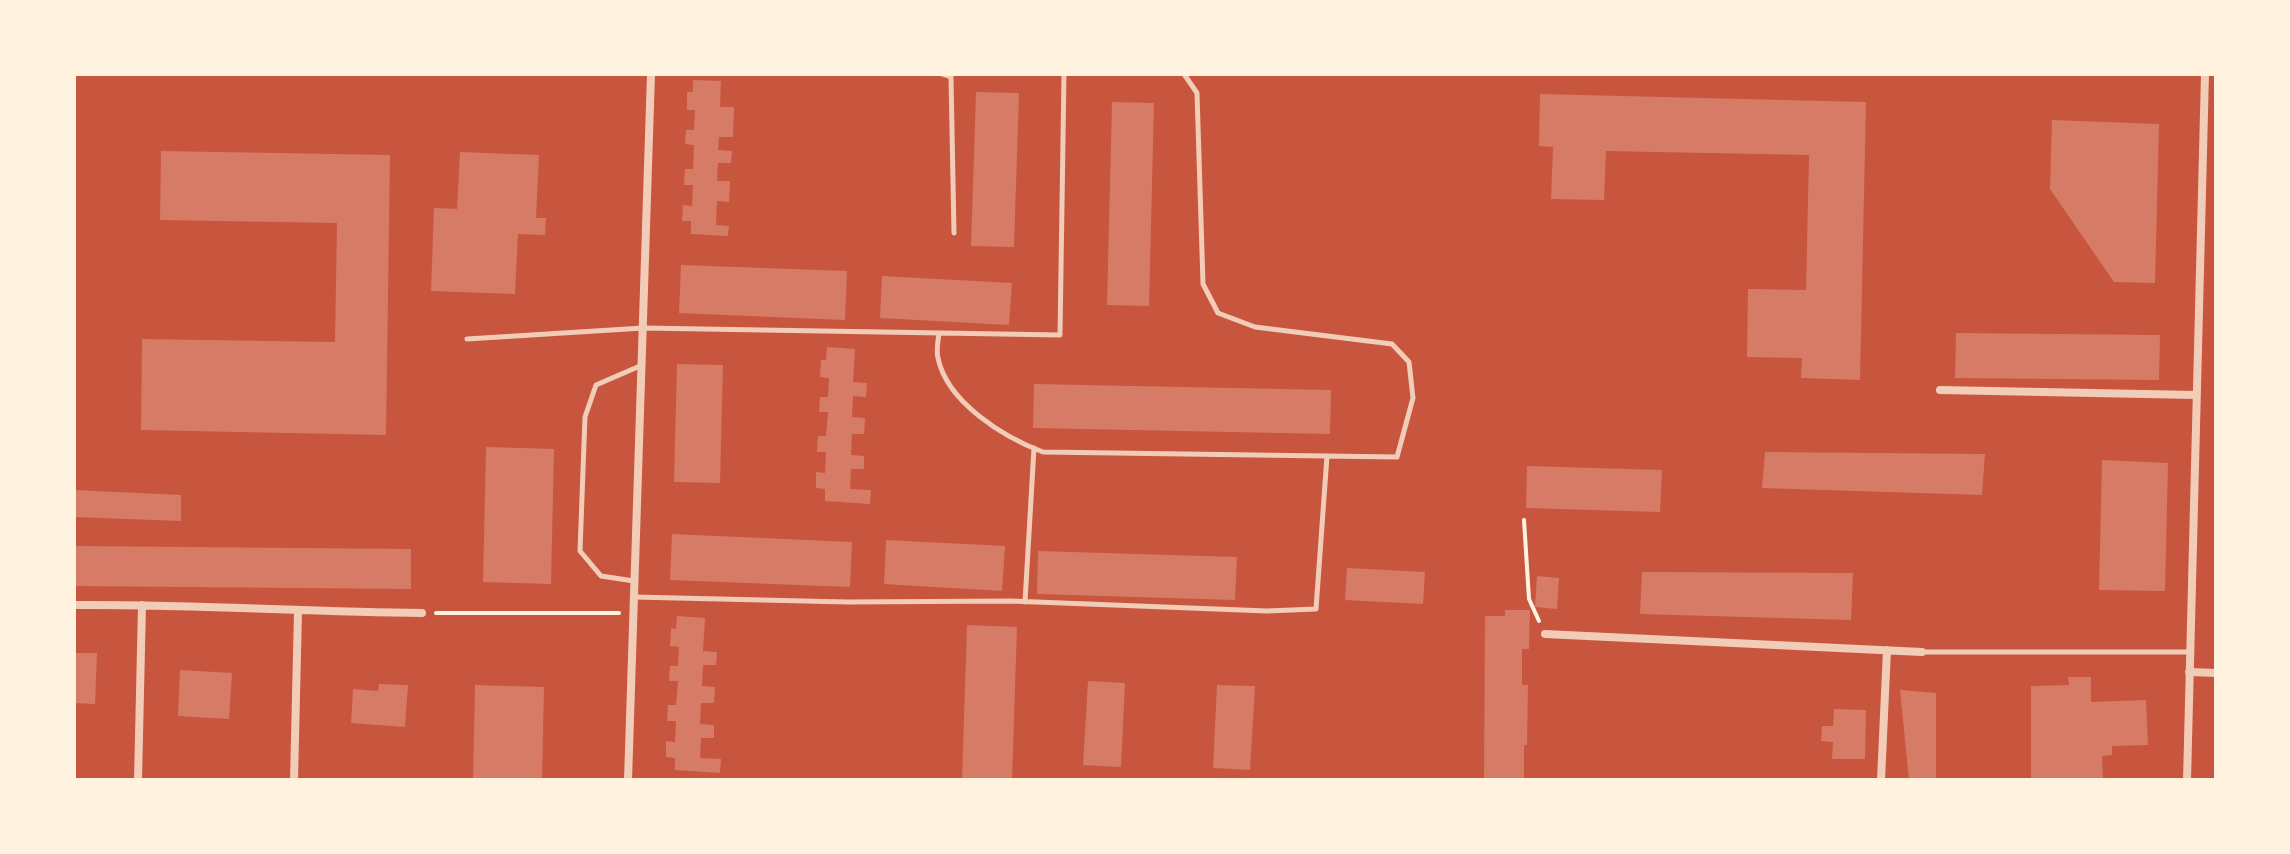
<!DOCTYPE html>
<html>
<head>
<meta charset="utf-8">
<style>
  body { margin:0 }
  #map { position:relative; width:2290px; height:854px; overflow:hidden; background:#c8553d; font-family:Lato,sans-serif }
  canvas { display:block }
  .frame { position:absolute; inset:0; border:76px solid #fff3e0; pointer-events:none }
</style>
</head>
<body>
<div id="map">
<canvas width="2290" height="854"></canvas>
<div class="frame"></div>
</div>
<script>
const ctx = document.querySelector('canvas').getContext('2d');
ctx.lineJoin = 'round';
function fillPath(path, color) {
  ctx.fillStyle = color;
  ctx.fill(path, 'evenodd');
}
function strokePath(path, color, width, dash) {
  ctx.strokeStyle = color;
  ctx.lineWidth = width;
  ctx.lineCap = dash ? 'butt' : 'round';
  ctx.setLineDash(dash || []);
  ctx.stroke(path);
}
const building = new Path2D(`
  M 693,80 L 721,81 L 720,107 L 734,107 L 733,137 L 719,137 L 718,150 L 732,151 L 731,163 L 718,163 L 717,181 L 730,181 L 729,202 L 717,201 L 716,225 L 729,226 L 728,236 L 691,234 L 691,221 L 682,221 L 683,205 L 692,206 L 693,185 L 684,185 L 685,169 L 693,169 L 694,145 L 685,144 L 686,130 L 694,130 L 695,110 L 687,110 L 687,92 L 693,92 Z
  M 976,92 L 1019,93 L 1014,247 L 971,246 Z
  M 1540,94 L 1866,102 L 1860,380 L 1801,378 L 1802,358 L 1747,357 L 1748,289 L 1806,290 L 1809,155 L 1606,151 L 1604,200 L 1551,199 L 1553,147 L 1539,146 Z
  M 1112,102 L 1154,103 L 1149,306 L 1107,305 Z
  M 2052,120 L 2159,124 L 2155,283 L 2114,282 L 2050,189 Z
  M 161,151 L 390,155 L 386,435 L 141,430 L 142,339 L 335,342 L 337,223 L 160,220 Z
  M 460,152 L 539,155 L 536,218 L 546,218 L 545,235 L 518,234 L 515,294 L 431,291 L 434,208 L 457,209 Z
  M 681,265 L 847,271 L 845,320 L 679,313 Z
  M 882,276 L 1012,283 L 1009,325 L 880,318 Z
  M 1956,333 L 2160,335 L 2159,380 L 1955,378 Z
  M 827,347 L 855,349 L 853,382 L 867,383 L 866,397 L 853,396 L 852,417 L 865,418 L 864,434 L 852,434 L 851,455 L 864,456 L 864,469 L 851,469 L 850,489 L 871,490 L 870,504 L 825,501 L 825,489 L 816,488 L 816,472 L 825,473 L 826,452 L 817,452 L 818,436 L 826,436 L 828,412 L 819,412 L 820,397 L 828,397 L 829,378 L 820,377 L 821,360 L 826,360 Z
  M 677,364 L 723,365 L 720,483 L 674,482 Z
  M 1034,384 L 1331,390 L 1330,434 L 1033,428 Z
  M 486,447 L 554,449 L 551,584 L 483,582 Z
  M 1765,452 L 1985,454 L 1982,495 L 1762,488 Z
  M 2102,460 L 2168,463 L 2165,591 L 2099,590 Z
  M 1527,466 L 1662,470 L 1660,512 L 1526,508 Z
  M 74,490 L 181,495 L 181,521 L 74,517 Z
  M 672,534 L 852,542 L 850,587 L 670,580 Z
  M 886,540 L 1005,546 L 1002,591 L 884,584 Z
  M 74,546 L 411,549 L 411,589 L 74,586 Z
  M 1038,551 L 1237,557 L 1235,600 L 1037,594 Z
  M 1347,568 L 1425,572 L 1423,604 L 1345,600 Z
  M 1642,572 L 1853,573 L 1851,620 L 1640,614 Z
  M 1537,576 L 1559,578 L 1557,609 L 1535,607 Z
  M 1505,610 L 1530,610 L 1529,649 L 1522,649 L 1522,685 L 1528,685 L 1527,745 L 1524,745 L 1524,780 L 1484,780 L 1485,616 L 1505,616 Z
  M 677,616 L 705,618 L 703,651 L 717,652 L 716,665 L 703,665 L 702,686 L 715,687 L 714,703 L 701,703 L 700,724 L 714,725 L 714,738 L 701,738 L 700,758 L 721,759 L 720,773 L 675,770 L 675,758 L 666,757 L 666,741 L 675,742 L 676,721 L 667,721 L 668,705 L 676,705 L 678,681 L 669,681 L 670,666 L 678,666 L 679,647 L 670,646 L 671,628 L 676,629 Z
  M 967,625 L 1017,627 L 1012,780 L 962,779 Z
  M 74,653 L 97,653 L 95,704 L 74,703 Z
  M 180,670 L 232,673 L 229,719 L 178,716 Z
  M 2068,677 L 2091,677 L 2091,702 L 2146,700 L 2148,745 L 2112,746 L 2112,755 L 2102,756 L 2103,780 L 2031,780 L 2031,686 L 2069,685 Z
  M 1088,681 L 1125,683 L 1121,767 L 1083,765 Z
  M 379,684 L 408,685 L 405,727 L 351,723 L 353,689 L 378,691 Z
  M 475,685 L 544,687 L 542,780 L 473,780 Z
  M 1217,685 L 1255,686 L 1250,770 L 1213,768 Z
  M 1900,690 L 1936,693 L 1936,780 L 1909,780 Z
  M 1834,709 L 1866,710 L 1865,759 L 1832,759 L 1833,742 L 1821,741 L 1822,726 L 1833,726 Z`);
const path = new Path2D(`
  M 1524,520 L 1529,599 L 1539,621
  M 436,613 L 619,613`);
const service = new Path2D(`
  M 942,74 L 951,77 L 954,233
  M 939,333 C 938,341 936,351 938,358 C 947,402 1003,437 1043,452 L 1397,457 L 1413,398 L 1409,362 L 1392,344 L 1255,327 L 1218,313 L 1203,284 L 1197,93 L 1184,74
  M 467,339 L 643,328 L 1060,335 L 1064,74
  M 634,581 L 601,576 L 580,551 L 585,417 L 596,385 L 640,366
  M 634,597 L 847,602 L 1011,601 L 1267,611 L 1316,609 L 1327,456
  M 1025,602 L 1034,448
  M 1922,652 L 2190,652`);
const minor = new Path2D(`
  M 1940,390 L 2196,395
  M 74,605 C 190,604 306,612 422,613
  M 1545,634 L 1922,652
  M 2189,672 L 2216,673
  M 138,780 L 142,605
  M 294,780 L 298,612
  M 628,780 L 651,74
  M 1881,780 L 1887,650
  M 2187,780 L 2205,74`);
fillPath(building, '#d67c66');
strokePath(path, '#fff3e0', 4);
strokePath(service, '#f1ccb7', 5);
strokePath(minor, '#f1ccb7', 8);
</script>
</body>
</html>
